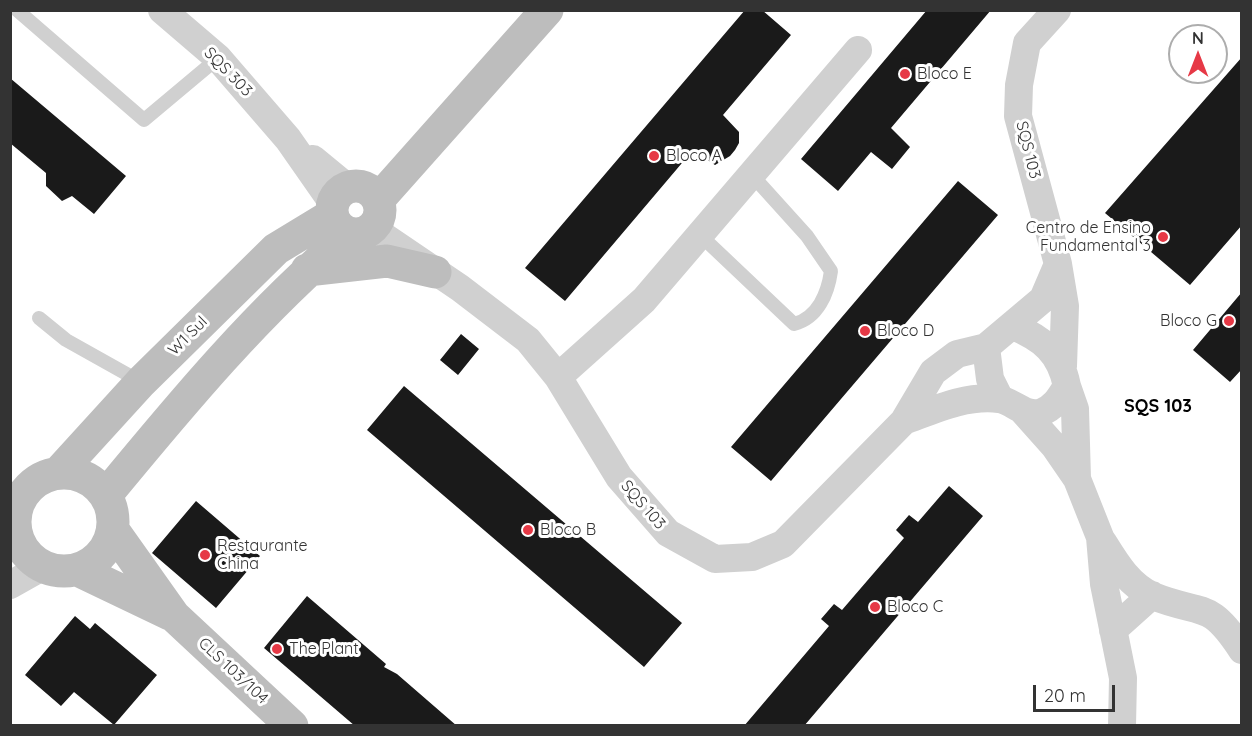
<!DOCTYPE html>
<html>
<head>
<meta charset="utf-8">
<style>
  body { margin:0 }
  #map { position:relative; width:1252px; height:736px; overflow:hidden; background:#fff; font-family:Quicksand,sans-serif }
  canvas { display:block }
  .frame { position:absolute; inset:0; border:12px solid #333; pointer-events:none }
  .north { position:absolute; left:1168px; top:24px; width:60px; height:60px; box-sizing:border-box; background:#fff; border:2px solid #adadad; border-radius:50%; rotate:0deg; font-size:16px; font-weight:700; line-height:24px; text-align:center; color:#333 }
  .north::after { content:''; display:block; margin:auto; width:21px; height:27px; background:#e63946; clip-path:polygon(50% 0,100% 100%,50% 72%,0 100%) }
  .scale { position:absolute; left:1033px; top:685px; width:82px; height:27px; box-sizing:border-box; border:3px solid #333; border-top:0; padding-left:8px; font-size:18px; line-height:21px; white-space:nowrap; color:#333; -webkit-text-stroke:4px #fff; paint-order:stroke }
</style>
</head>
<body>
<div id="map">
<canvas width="1252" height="736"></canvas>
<div class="frame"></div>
<div class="north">N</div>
<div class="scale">20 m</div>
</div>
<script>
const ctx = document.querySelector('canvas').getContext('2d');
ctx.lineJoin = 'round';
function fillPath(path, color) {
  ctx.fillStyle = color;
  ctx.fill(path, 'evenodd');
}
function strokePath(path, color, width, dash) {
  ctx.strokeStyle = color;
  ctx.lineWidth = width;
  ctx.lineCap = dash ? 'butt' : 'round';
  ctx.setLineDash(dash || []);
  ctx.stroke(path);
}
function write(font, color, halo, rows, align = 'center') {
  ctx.font = font + ' Quicksand,sans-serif';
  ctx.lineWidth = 6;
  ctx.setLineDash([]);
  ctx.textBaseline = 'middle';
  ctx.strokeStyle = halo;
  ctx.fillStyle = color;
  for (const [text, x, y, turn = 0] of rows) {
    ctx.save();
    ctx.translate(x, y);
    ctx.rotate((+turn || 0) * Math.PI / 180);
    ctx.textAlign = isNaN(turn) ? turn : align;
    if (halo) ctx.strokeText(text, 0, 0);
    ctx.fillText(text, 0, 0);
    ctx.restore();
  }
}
const building = new Path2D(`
  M 745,10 L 762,10 L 791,35 L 723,115 L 739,132 L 739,143 L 735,150 L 730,156 L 715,165 L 693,150 L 565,301 L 525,268 Z
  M 927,10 L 991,10 L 891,128 L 910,147 L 892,169 L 871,152 L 838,191 L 801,159 Z
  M 1242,57 L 1242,225 L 1190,285 L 1105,213 Z
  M 10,78 L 126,176 L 94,214 L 72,196 L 62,201 L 46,186 L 46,173 L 10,143 Z
  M 958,181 L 998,215 L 771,481 L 731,447 Z
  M 1242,292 L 1242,369 L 1230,382 L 1193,350 Z
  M 461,334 L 479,349 L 458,375 L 440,360 Z
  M 404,386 L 682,623 L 644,667 L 367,430 Z
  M 949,486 L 983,516 L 804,726 L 744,726 L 829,626 L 821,619 L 834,604 L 842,610 L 904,538 L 896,530 L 909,515 L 918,522 Z
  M 196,501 L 260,556 L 216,608 L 152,553 Z
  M 307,596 L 386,664 L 384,667 L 397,674 L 457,726 L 355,726 L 264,648 Z
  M 75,616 L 90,629 L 95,623 L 157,675 L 114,725 L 74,692 L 61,706 L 25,675 Z`);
const lane = new Path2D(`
  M 17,10 L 144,120 L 218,58
  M 699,234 L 794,324 C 818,318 828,293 831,271 L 807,236 L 751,174
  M 39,318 L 66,340 L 141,382`);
const street = new Path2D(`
  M 162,10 L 218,58 L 288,139 L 332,202
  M 1057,10 L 1027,43 L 1019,85 L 1018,116 L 1058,264 L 1065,306 L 1063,366
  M 313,159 L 347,187
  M 373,229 L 460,288 L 528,340 L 558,377 L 644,300 L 858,50
  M 986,347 L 990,379 L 1000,399
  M 558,377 L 619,477 L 668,533 L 715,559 L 752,557 L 783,544 L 904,421 L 933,372 L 957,354 L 986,347 L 1043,299 L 1058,264
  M 1067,386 L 1075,409 L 1077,479
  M 1022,410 L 1055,447 L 1077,479 L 1100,537 L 1104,584 L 1123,678 L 1122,726
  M 904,421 C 934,410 965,395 999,399 C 1013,401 1026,418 1042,412 C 1055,407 1060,397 1067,386 C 1060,352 1043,339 1013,326
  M 10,529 L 14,523
  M 1103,542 C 1116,563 1129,585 1153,596 C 1202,616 1208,598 1242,650
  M 10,585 L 42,567
  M 1113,630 L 1152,595`);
const secondary = new Path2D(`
  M332 210a24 24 0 1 1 48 0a24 24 0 1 1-48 0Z
  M 378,200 L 547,10
  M 307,270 L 387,261 L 435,272
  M15 522a49 49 0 1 1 98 0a49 49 0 1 1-98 0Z
  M 58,473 L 141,382 L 276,249 L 332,215
  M 106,495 C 181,404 259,310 350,234
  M 113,530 L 174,616 L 292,726
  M 78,570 L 170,614`);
const markers = [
  [905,74,6,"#e63946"],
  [654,156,6,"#e63946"],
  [1163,237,6,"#e63946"],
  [1229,321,6,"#e63946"],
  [865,331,6,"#e63946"],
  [528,530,6,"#e63946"],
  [205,555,6,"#e63946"],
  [875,607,6,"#e63946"],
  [277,649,6,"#e63946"]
];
const streetNames = [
  ["SQS 303",228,72,46],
  ["SQS 103",1028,150,76],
  ["W1 Sul",188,336,-45],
  ["SQS 103",643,505,49],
  ["CLS 103/104",233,671,43]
];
const poiNames = [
  ["Bloco E",917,74],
  ["Bloco A",666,156],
  ["Centro de Ensino",1151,228,"right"],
  ["Fundamental 3",1151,246,"right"],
  ["Bloco G",1217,321,"right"],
  ["Bloco D",877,331],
  ["Bloco B",540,530],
  ["Restaurante",217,546],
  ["China",217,564],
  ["Bloco C",887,607],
  ["The Plant",289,649]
];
const neighbourhoodNames = [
  ["SQS 103",1158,407]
];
fillPath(building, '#1a1a1a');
strokePath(lane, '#d0d0d0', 14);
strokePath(street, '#d0d0d0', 28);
strokePath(secondary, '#bdbdbd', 33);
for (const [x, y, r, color] of markers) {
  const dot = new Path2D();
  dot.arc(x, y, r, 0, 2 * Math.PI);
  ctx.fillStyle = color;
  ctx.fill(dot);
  strokePath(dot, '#fff', 2);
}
write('16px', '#333', '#fff', streetNames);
write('16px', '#333', '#fff', poiNames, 'left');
write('bold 18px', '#000', '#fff', neighbourhoodNames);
</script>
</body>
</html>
